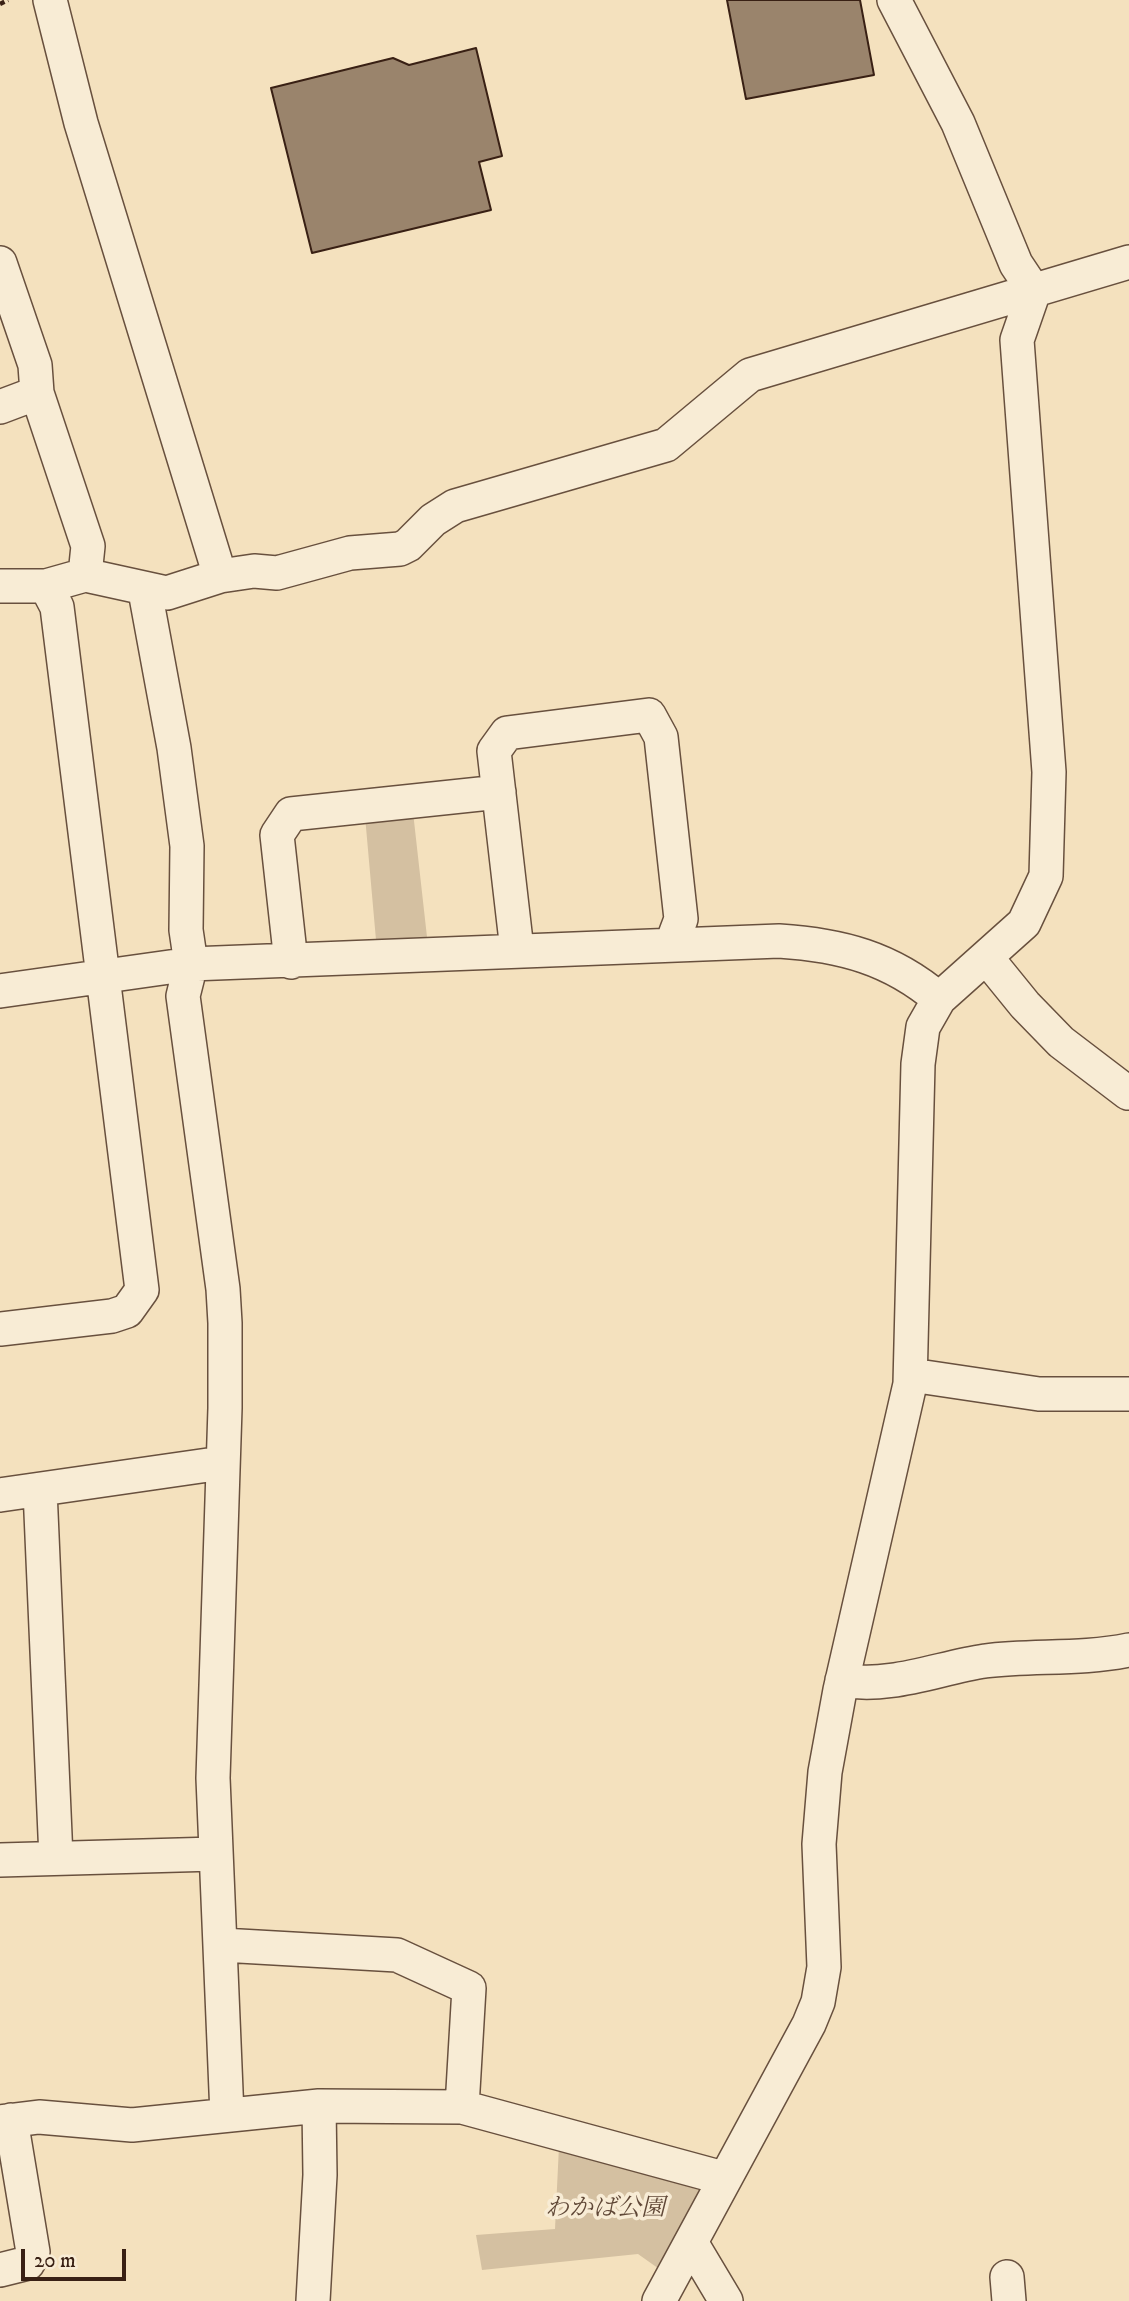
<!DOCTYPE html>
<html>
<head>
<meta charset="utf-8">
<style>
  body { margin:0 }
  #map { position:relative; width:1129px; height:2301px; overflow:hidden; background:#f4e1be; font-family:"IM FELL DW Pica",serif }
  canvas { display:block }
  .scale { position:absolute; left:21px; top:2249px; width:105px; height:32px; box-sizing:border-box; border:4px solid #392014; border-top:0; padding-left:9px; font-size:21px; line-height:24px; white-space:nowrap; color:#392014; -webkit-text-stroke:5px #f8ecd5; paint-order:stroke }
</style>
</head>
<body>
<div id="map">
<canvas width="1129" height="2301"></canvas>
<div class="scale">20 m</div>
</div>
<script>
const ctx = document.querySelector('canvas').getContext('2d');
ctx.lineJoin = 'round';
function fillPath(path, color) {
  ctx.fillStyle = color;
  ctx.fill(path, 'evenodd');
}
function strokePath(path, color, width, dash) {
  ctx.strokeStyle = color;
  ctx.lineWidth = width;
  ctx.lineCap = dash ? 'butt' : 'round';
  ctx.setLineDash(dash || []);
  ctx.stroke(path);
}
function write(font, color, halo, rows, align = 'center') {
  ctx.font = font + ' "IM FELL DW Pica","Noto Serif JP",serif';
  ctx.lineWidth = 7;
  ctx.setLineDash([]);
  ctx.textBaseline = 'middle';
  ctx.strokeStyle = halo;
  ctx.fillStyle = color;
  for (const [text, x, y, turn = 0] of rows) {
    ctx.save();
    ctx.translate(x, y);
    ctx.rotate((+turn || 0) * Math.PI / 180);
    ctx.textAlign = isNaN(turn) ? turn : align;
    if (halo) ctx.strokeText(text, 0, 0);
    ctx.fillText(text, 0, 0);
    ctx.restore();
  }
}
const green = new Path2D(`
  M 413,812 L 427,937 L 376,940 L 365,816 Z
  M 559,2146 L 702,2191 L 662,2271 L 638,2254 L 482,2270 L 476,2235 L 555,2229 Z`);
const building = new Path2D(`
  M 727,0 L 860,0 L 874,75 L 746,99 Z
  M 476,48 L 502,156 L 479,162 L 491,210 L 312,253 L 271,88 L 393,58 L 409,65 Z`);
const path = new Path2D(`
  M 0,4 L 8,0`);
const minor = new Path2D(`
  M 50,0 L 81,123 L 220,576
  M 0,263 L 35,365 L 37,393
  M 0,407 L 37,393 L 88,546 L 85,575
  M 0,586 L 46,586 L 85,575 L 167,593 L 220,576 L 254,571 L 277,573 L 350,553 L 400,549 L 408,545 L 433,520 L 455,506 L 666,445 L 750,375 L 1129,262
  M 145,591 L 174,748 L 187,846 L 186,930 L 191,964 L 183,996 L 223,1289 L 225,1323 L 225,1408 L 213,1778 L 227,2115
  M 517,950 L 494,751 L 507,733 L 649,715 L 661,737 L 681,919 L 672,943
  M 986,957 L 1025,1005 L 1061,1042 L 1128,1093
  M 291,962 L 277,835 L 291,814 L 499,792
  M 0,991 L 191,964 L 779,941 C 841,945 891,958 939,999
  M 0,1329 L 112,1316 L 127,1311 L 142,1290 L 57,607 L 46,586
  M 911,1375 L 1039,1394 L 1129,1394
  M 40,1490 L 56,1858
  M 0,1495 L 222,1463
  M 842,1680 C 890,1689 938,1668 985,1661 C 1033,1655 1081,1660 1129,1650
  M 0,1860 L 215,1854
  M 222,1945 L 397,1955 L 469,1988 L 462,2107
  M 0,2122 L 39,2117 L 132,2125 L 319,2106 L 462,2107 L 723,2178
  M 692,2244 L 726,2301
  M 0,2270 L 28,2263 L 33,2252 L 11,2120
  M 1007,2277 L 1009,2301
  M 313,2301 L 320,2175 L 319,2106
  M 659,2301 L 809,2024 L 818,2002 L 824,1967 L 819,1844 L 825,1772 L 840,1690 L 910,1384 L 918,1064 L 923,1027 L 939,999 L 1024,923 L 1046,876 L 1049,772 L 1017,340 L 1034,291 L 1016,264 L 958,123 L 894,0`);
const parkNames = [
  ["わかば公園",605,2210]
];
fillPath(green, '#d4c0a1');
fillPath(building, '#9a846c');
strokePath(building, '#392014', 2);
strokePath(minor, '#68503e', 36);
strokePath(path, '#392014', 4.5, [5, 3.5]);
strokePath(minor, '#f8ecd5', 33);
write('italic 24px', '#604837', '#f8ecd5', parkNames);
</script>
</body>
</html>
